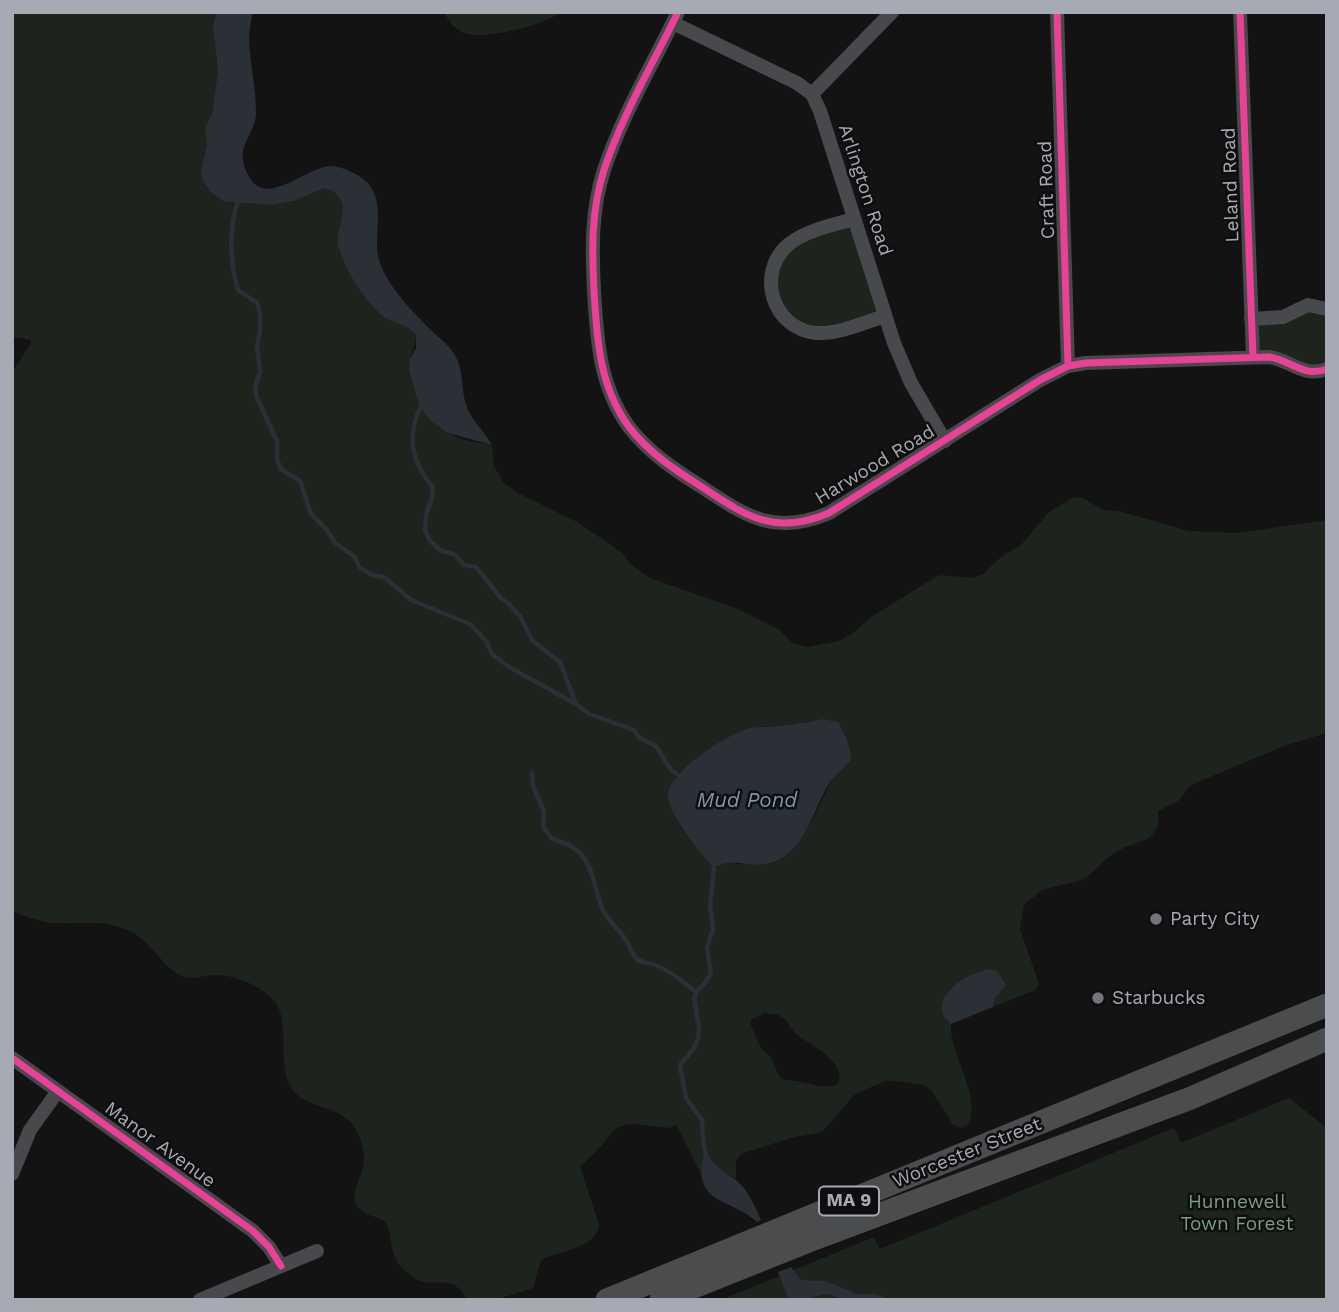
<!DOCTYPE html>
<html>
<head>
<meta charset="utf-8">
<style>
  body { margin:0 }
  #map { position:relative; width:1339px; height:1312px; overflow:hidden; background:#131314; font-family:"Work Sans",sans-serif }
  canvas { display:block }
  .frame { position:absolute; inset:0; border:14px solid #a5aab4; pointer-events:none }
</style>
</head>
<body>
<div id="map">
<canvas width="1339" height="1312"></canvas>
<div class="frame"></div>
</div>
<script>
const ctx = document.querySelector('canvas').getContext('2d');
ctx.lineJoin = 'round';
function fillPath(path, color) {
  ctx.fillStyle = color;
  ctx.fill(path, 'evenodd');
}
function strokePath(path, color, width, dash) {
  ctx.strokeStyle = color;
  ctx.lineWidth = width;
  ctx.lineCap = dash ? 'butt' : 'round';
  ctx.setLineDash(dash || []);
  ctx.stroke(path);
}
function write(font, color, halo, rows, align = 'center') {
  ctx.font = font + ' "Work Sans",sans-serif';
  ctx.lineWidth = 5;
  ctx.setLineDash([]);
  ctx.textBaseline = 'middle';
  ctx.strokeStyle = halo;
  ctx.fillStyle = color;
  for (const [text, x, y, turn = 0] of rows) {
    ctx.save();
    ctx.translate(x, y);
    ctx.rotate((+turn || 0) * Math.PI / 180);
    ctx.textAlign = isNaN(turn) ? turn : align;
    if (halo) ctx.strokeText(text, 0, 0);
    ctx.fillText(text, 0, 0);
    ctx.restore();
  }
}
const green = new Path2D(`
  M 12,12 L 217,12 L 213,26 L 218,71 L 212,113 L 205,128 L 207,145 L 205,157 L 223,200 L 271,205 L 294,201 L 325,188 C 359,200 332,228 339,249 C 347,273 364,301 384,317 C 396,325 405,323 416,335 C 416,349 407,360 409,373 C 411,384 440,427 449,433 C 460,441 479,442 492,445 L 494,466 L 503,482 L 518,493 L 577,522 L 621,552 L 633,566 L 650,578 L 738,609 L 778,629 L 794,644 L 807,647 L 839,641 L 853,633 L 871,617 L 934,578 L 941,575 L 972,578 L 983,574 L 1001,557 L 1021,545 L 1049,512 L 1074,497 L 1083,498 L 1103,510 L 1119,511 L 1189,531 L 1237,533 L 1327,520 L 1327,733 L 1286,745 L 1198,782 L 1189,787 L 1178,801 L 1158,811 L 1158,826 L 1150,838 L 1123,848 L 1107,858 L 1085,879 L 1042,890 L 1024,905 L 1020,929 L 1039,984 L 1035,990 L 993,1007 L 995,998 L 1000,991 L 947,1021 L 951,1024 C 949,1055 981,1093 969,1124 L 962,1128 L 953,1125 L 932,1091 L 925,1085 L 897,1081 L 884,1081 L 854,1095 L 825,1129 L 817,1133 L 794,1137 L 741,1154 L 736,1160 L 736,1179 L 717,1168 L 705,1151 L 702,1167 L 703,1181 C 697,1161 685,1145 677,1125 L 669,1128 L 633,1124 L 624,1125 L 615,1129 L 595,1153 L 580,1166 L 599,1225 C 597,1248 558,1251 541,1260 L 533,1288 L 495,1300 L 467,1300 C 451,1269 434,1292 413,1277 C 400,1269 393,1258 391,1243 C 390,1238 390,1232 388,1227 C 384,1216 370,1218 362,1211 C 346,1198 360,1182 363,1167 C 367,1153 360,1133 351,1123 C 336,1105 305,1108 292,1089 C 275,1063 293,1019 272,998 C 260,985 231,974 214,975 C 203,976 192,980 182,976 C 164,969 152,942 131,932 C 105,919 85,924 58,923 C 41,923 27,917 12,911 L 12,372 L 31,344 L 31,340 L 12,337 ZM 821,719 L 847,739 L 852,758 L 831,781 L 811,822 L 794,846 L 778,860 L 770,864 L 736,864 L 729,861 L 720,864 L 707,861 L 681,828 L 672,809 L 668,798 L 677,774 L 748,728 L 799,724 ZM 764,1013 C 793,1015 783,1024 799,1036 C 814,1047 844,1060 839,1083 C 825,1092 801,1079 784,1080 L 779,1076 L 771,1057 L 761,1048 L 751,1026 L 751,1020 Z
  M 444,12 L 562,12 C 543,25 490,39 467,34 C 456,31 449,22 444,12 Z
  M 854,219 L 885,316 L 820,333 L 783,315 L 771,271 L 782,251 Z
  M 1327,309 L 1327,369 L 1253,357 L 1251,319 Z
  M 1289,1098 L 1327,1128 L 1327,1300 L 721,1300 L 874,1237 L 880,1249 L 1174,1128 L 1181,1143 Z`);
const water = new Path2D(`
  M 217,12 L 253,12 C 251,21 249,30 249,39 C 250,63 256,88 256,113 C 256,129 241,143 243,158 C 243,165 246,172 250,178 C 267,208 309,165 332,166 C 343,167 358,174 366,181 C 388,203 371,237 380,263 C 389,288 413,312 432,331 C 439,338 449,345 454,354 C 464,369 461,388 466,405 C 471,420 485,432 492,445 L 448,433 L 432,422 L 420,408 L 409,371 L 410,359 L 416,348 L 416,335 C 405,323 396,325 384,317 C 364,301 347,273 339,249 C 332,228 359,200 325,188 L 294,201 L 271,205 L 223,201 L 211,192 L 203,181 L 201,172 L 207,145 L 205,128 L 212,113 L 218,71 L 213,26 Z
  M 821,719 L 838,722 L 847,739 L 852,758 C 846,767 836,774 830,782 C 813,808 805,853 771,863 C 752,869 730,856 714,868 C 701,855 670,816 668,797 C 666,773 726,736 746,729 C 752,727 761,727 767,727 C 786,725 803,724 821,719 Z
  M 990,969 L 997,971 L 1006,985 L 995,998 L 993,1007 L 951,1024 C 923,1000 967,972 990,969 Z
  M 705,1150 C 712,1164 721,1169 733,1178 C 746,1186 755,1206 761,1220 L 757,1222 C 731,1197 689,1206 705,1150 Z
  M 791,1267 L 800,1279 C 808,1282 815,1280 823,1281 C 831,1283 854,1291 859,1297 C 843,1306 834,1291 821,1295 C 808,1298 802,1304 788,1297 L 778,1272 Z`);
const stream = new Path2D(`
  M 239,198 C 228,229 229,259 238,290 L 257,303 L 260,314 L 260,331 L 257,346 L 260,372 L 255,387 L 257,398 L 277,441 L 277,459 L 281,469 L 300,481 L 311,514 L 327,530 L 335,543 L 355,557 L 359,567 L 372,575 L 384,577 L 411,600 L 470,624 L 486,641 L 492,654 L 509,667 L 574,703
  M 422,404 C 406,436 411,461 433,488 L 431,501 L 426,515 L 425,530 L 430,541 L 441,551 L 454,554 L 464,565 L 476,567 L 501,598 L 510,605 L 520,616 L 532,640 L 560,662 L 576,704 L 589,714 L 634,730 L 640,738 L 656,746 L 671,770 L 677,774
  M 532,773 L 533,786 L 544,812 L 543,826 L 552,839 C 594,849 590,876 602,908 C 607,921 621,931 628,943 C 630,947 632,953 635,957 C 641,964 647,962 655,965 C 669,970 684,982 695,991
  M 706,1154 L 703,1140 L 702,1120 L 686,1098 L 680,1065 L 694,1048 L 698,1038 L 699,1027 L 694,999 L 696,992 L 705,983 L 711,973 L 707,948 L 713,929 L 710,906 L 714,868
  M 854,1296 L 875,1296 L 885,1300`);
const minor = new Path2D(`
  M 678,12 C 653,64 622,115 604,170 C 591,210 592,250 594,291 C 597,339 599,386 629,427 C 649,453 675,470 702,487 C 747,517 775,536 829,513 L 1040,380 L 1068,366 L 1086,363 L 1269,357 C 1291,360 1303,378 1327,369
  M 1057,12 L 1068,366
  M 1240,12 L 1253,357
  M 673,23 L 797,83 L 812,94 L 820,111 L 894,343 L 911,383 L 945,441
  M 812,94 L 892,12
  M 854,219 C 833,225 807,230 789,244 C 755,272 772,330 817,333 C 839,334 863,323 885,316
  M 1251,319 L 1283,317 L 1308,305 L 1327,309
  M 12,1058 L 253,1231 L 269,1247 L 281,1266
  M 12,1174 L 30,1130 L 58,1091
  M 200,1300 L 317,1251`);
const trunk = new Path2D(`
  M 607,1300 L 1327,1005
  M 661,1300 L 811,1240 L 1191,1098 L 1327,1039`);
const cycleway = new Path2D(`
  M 678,12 C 653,64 622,115 604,170 C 591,210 592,250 594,291 C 597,339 599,386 629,427 C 649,453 675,470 702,487 C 747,517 775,536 829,513 L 1040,380 L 1068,366 L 1086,363 L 1269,357 C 1291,360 1303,378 1327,369
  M 1057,12 L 1068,366
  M 1240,12 L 1253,357
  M 12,1058 L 253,1231 L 269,1247 L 281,1266`);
const markers = [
  [1156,919,7,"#72757c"],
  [1098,998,7,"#72757c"]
];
const shields = [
  [849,1201,60]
];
const shieldNames = [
  ["MA 9",849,1201]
];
const streetNames = [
  ["Leland Road",1231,185,-92],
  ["Arlington Road",865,190,72],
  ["Craft Road",1047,190,-92],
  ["Harwood Road",875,465,-31],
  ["Manor Avenue",160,1145,36],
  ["Worcester Street",967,1153,-22]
];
const poiNames = [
  ["Party City",1170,919],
  ["Starbucks",1112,998]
];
const parkNames = [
  ["Hunnewell",1237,1202],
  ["Town Forest",1237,1224]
];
const waterNames = [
  ["Mud Pond",747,801]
];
fillPath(green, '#1d241e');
fillPath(water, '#2a3036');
strokePath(stream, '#2a3036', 4.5);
strokePath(minor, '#48494c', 14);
strokePath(trunk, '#4a4c4e', 23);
strokePath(cycleway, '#ea4096', 7);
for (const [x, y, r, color] of markers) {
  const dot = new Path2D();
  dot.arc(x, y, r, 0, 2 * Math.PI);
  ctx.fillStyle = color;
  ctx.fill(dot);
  strokePath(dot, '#0e0e0f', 2.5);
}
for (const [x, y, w] of shields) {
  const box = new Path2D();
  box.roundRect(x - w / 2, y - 14.5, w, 29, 5);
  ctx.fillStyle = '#0e0e0f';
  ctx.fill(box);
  strokePath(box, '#a5aab4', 2);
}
write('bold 18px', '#a5aab4', null, shieldNames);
write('19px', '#a5aab4', '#0e0e0f', streetNames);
write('19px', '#a5aab4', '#0e0e0f', poiNames, 'left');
write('19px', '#7d9e7f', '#0e0e0f', parkNames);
write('italic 21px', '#7e97ad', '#0e0e0f', waterNames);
</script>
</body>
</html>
